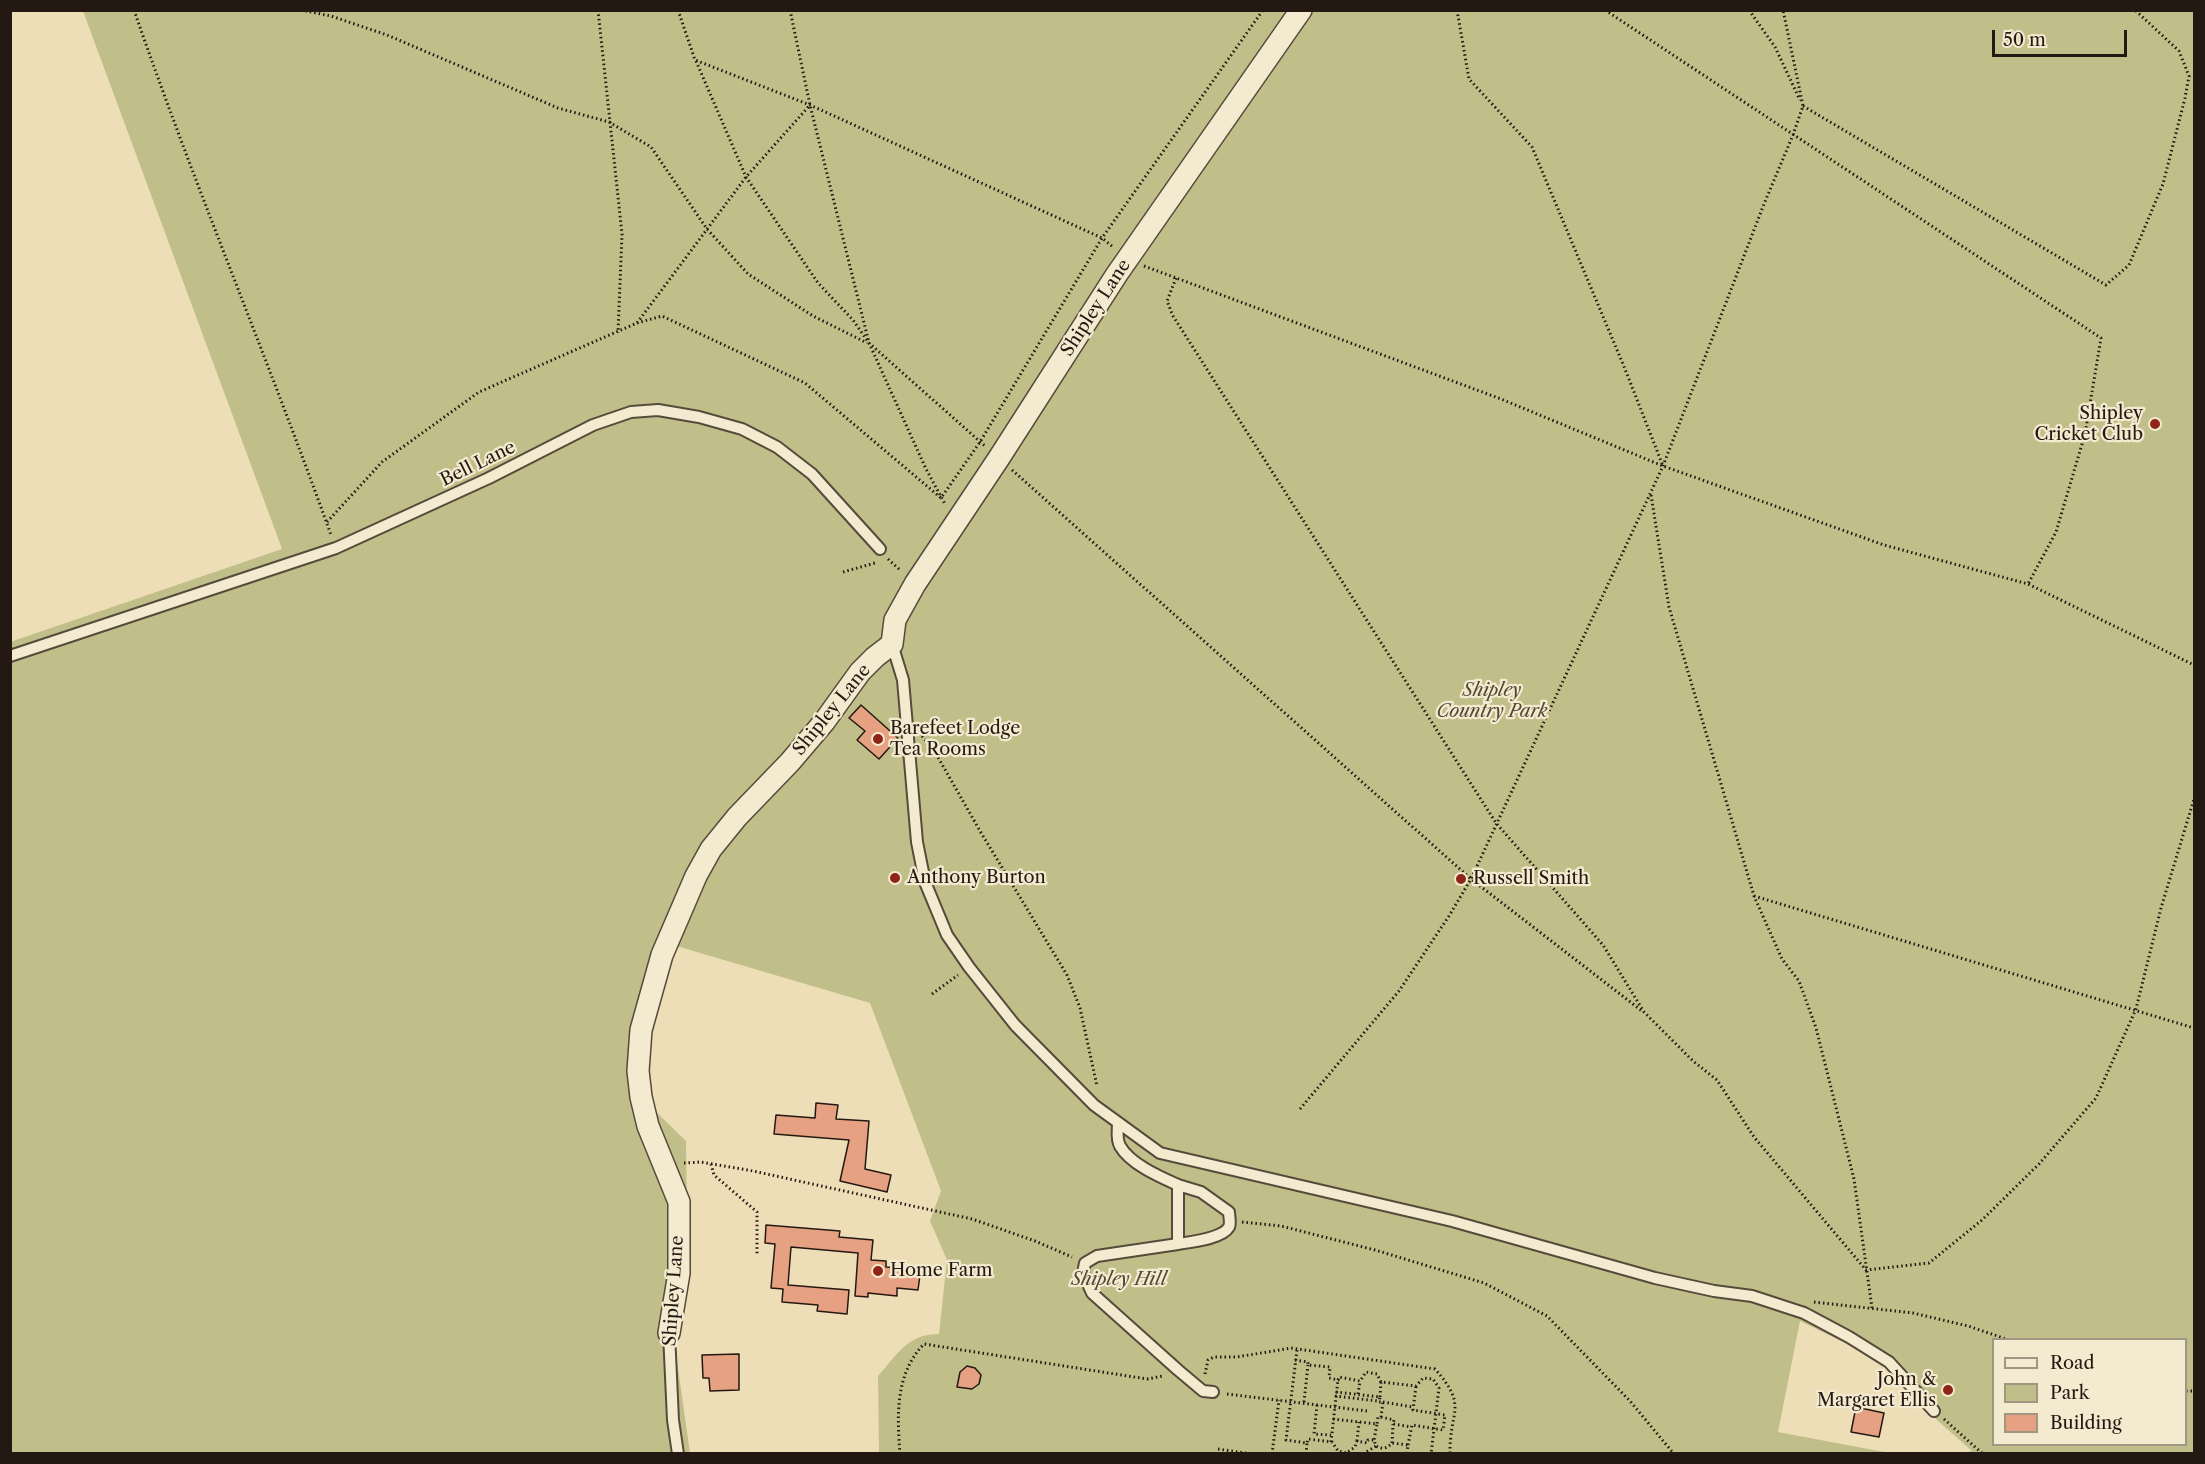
<!DOCTYPE html>
<html>
<head>
<meta charset="utf-8">
<style>
  body { margin:0 }
  #map { position:relative; width:2205px; height:1464px; overflow:hidden; background:#eedeb7; font-family:"Libre Caslon Text",serif }
  canvas { display:block }
  .frame { position:absolute; inset:0; border:12px solid #241812; pointer-events:none }
  .legend { position:absolute; left:1992px; top:1338px; width:195px; height:108px; box-sizing:border-box; background:#f4ead0; border:2px solid #a19684; margin:0; padding:8px 10px; list-style:none; font-size:18px; color:#241812 }
  .legend li { display:flex; align-items:center; gap:12px; height:30px }
  .legend b { width:30px; border:2px solid #a19684 }
  .scale { position:absolute; left:1992px; top:30px; width:135px; height:27px; box-sizing:border-box; border:3px solid #241812; border-top:0; padding-left:8px; font-size:18px; line-height:21px; white-space:nowrap; color:#241812; -webkit-text-stroke:4px #f4ead0; paint-order:stroke }
</style>
</head>
<body>
<div id="map">
<canvas width="2205" height="1464"></canvas>
<div class="frame"></div>
<ul class="legend">
<li><b style="height:8px;background:#f4ead0"></b>Road</li>
<li><b style="height:16px;background:#c1bf89"></b>Park</li>
<li><b style="height:16px;background:#e5a181"></b>Building</li>
</ul>
<div class="scale">50 m</div>
</div>
<script>
const ctx = document.querySelector('canvas').getContext('2d');
ctx.lineJoin = 'round';
function fillPath(path, color) {
  ctx.fillStyle = color;
  ctx.fill(path, 'evenodd');
}
function strokePath(path, color, width, dash) {
  ctx.strokeStyle = color;
  ctx.lineWidth = width;
  ctx.lineCap = dash ? 'butt' : 'round';
  ctx.setLineDash(dash || []);
  ctx.stroke(path);
}
function write(font, color, halo, rows, align = 'center') {
  ctx.font = font + ' "Libre Caslon Text",serif';
  ctx.lineWidth = 4.5;
  ctx.setLineDash([]);
  ctx.textBaseline = 'middle';
  ctx.strokeStyle = halo;
  ctx.fillStyle = color;
  for (const [text, x, y, turn = 0] of rows) {
    ctx.save();
    ctx.translate(x, y);
    ctx.rotate((+turn || 0) * Math.PI / 180);
    ctx.textAlign = isNaN(turn) ? turn : align;
    if (halo) ctx.strokeText(text, 0, 0);
    ctx.fillText(text, 0, 0);
    ctx.restore();
  }
}
const green = new Path2D(`
  M 83,11 L 2194,11 L 2194,1453 L 1962,1453 L 1972,1451 L 1938,1421 L 1890,1368 L 1843,1342 L 1800,1321 L 1778,1432 L 1890,1453 L 879,1453 L 878,1376 C 897,1355 907,1334 939,1334 L 947,1260 L 930,1221 L 941,1191 L 870,1003 L 673,945 L 648,1033 L 647,1073 L 652,1108 L 686,1141 L 688,1285 L 677,1323 L 676,1354 L 690,1453 L 11,1453 L 10,642 L 282,549 ZM 1994,1340 L 2186,1340 L 2186,1444 L 1994,1444 Z`);
const building = new Path2D(`
  M 861,705 L 898,738 L 879,759 L 857,740 L 865,731 L 849,718 Z
  M 816,1103 L 838,1105 L 836,1119 L 869,1121 L 865,1169 L 891,1175 L 887,1192 L 840,1181 L 849,1140 L 774,1134 L 776,1115 L 815,1118 Z
  M 766,1225 L 840,1231 L 839,1237 L 873,1240 L 871,1260 L 886,1261 L 886,1267 L 900,1268 L 900,1274 L 920,1275 L 918,1290 L 897,1288 L 897,1296 L 868,1293 L 868,1297 L 855,1296 L 858,1253 L 791,1247 L 788,1285 L 849,1290 L 847,1314 L 817,1311 L 818,1305 L 782,1302 L 783,1289 L 771,1288 L 775,1244 L 765,1243 Z
  M 739,1354 L 739,1390 L 710,1391 L 709,1378 L 703,1378 L 702,1355 Z
  M 967,1366 L 975,1368 L 981,1375 L 979,1384 L 972,1389 L 957,1387 L 960,1372 Z
  M 1856,1407 L 1884,1413 L 1879,1437 L 1851,1432 Z`);
const path = new Path2D(`
  M 134,10 C 195,187 268,359 331,535
  M 301,10 L 331,16 L 387,35 L 558,108 L 609,122 L 651,147 L 707,229 L 748,274 L 813,316 L 867,343
  M 598,10 L 622,234 L 618,333
  M 678,10 L 695,60 L 810,105 L 1102,238 L 1113,247
  M 790,10 L 810,105 L 869,343 L 926,469 L 945,504
  M 1457,10 L 1469,79 L 1532,147 L 1625,369 L 1663,466
  M 1605,10 L 2101,338 L 2085,434 L 2056,532 L 2028,584
  M 1749,10 L 1775,47 L 1800,100
  M 696,61 L 746,177 L 818,283 L 853,320 L 869,343 L 985,446
  M 1803,106 L 2106,285 L 2129,265 L 2163,184 L 2185,98 L 2189,76 L 2179,51 L 2135,10
  M 1144,266 L 1501,399 L 1663,466 L 1884,545 L 2028,584 L 2194,665
  M 1176,278 L 1167,301 L 1173,316 L 1496,823 L 1603,945 L 1644,1012 L 1693,1061 L 1717,1080 L 1754,1137 L 1866,1270 L 1929,1263 L 1982,1220 L 2039,1164 L 2096,1098 L 2136,1009 L 2161,908 L 2194,799
  M 637,323 L 662,316 L 805,383 L 941,498 L 980,442 L 1102,238 L 1263,10
  M 1012,470 L 1471,879 L 1642,1011
  M 1651,495 L 1669,607 L 1754,896 L 1782,959 L 1799,981 L 1816,1028 L 1854,1179 L 1872,1308
  M 327,522 L 382,462 L 479,392 L 637,323 L 746,177 L 810,105
  M 888,559 L 900,570
  M 843,572 L 875,563
  M 922,736 L 935,752 L 980,831 L 1067,975 L 1080,1008 L 1097,1086
  M 1754,896 L 2194,1028
  M 932,994 L 958,975
  M 1300,1109 L 1399,991 L 1449,916 L 1471,879 L 1663,466 L 1764,204 L 1793,135 L 1803,106 L 1783,10
  M 684,1163 L 701,1162 L 753,1171 L 972,1219 L 1035,1241 L 1072,1257
  M 711,1164 L 714,1175 L 757,1212 L 757,1256
  M 1242,1222 L 1281,1226 L 1375,1250 L 1484,1283 L 1547,1316 L 1630,1401 L 1674,1454
  M 1814,1302 L 1913,1313 L 1968,1326 L 2009,1340
  M 1297,1350 L 1286,1440 L 1307,1443 L 1308,1439 L 1332,1442 L 1338,1451 L 1346,1453 L 1355,1447 L 1357,1441 L 1367,1443 L 1368,1440 L 1374,1440 L 1376,1446 C 1383,1450 1387,1448 1392,1443 L 1408,1445 L 1407,1454
  M 1295,1360 L 1308,1362 L 1308,1365 L 1330,1367 L 1329,1378 L 1338,1380 L 1339,1377 L 1360,1381 L 1366,1372 L 1377,1374 L 1381,1382 L 1416,1386 L 1423,1378 L 1433,1379 L 1439,1388 L 1431,1454
  M 1205,1374 L 1208,1360 L 1214,1357 L 1237,1357 L 1291,1348 L 1435,1369 C 1469,1407 1449,1411 1450,1454
  M 2186,1391 L 2194,1391
  M 1336,1392 L 1380,1397 L 1379,1402 L 1383,1402 L 1381,1417 L 1378,1417 L 1377,1424
  M 1227,1394 L 1367,1411
  M 1358,1394 L 1360,1381
  M 1335,1396 L 1378,1401
  M 1380,1397 L 1381,1382
  M 1304,1402 L 1308,1365
  M 1383,1402 L 1413,1407
  M 1317,1405 L 1314,1434 L 1331,1435
  M 1381,1417 L 1394,1420 L 1393,1424 L 1411,1427
  M 1333,1419 L 1377,1424 L 1374,1440
  M 1944,1419 L 1983,1454
  M 1357,1441 L 1359,1422
  M 1331,1442 L 1338,1380
  M 1392,1443 L 1393,1424
  M 1408,1445 L 1412,1425 L 1443,1430 L 1445,1415 L 1413,1410 L 1416,1386
  M 1218,1449 L 1252,1454
  M 900,1454 C 897,1415 895,1374 924,1344 L 1147,1379 L 1163,1376
  M 1272,1454 L 1279,1400
  M 1306,1454 L 1307,1443
  M 1363,1454 L 1376,1446`);
const service = new Path2D(`
  M 892,644 L 903,680 L 917,842 L 925,882 L 947,935 L 969,967 L 1015,1025 L 1094,1105 L 1160,1153 L 1452,1221 L 1655,1278 L 1714,1291 L 1752,1296 L 1804,1313 L 1849,1337 L 1889,1362 L 1934,1411
  M 10,656 L 336,548 L 489,478 L 593,425 L 631,412 L 658,410 L 699,417 L 742,429 L 777,447 L 812,474 L 880,549
  M 1118,1123 C 1118,1131 1116,1139 1120,1146 C 1130,1164 1160,1177 1178,1185 L 1178,1244 L 1097,1256 L 1085,1263 L 1083,1273 L 1092,1293 L 1178,1370 L 1203,1391 L 1213,1392
  M 1178,1244 C 1190,1242 1222,1239 1229,1227 C 1231,1223 1229,1216 1229,1212 L 1201,1192 L 1178,1185
  M 669,1333 L 673,1420 L 678,1454`);
const minor = new Path2D(`
  M 669,1333 L 679,1273 L 679,1202 L 648,1126 L 641,1097 L 638,1071 L 641,1030 L 662,955 L 696,876 L 711,849 L 737,817 L 790,762 L 824,722 L 860,672 L 875,657 L 892,644 L 895,620 L 915,584 L 999,458 L 1117,274 L 1301,10`);
const markers = [
  [2155,424,6,"#8f2418"],
  [878,739,6,"#8f2418"],
  [895,878,6,"#8f2418"],
  [1461,879,6,"#8f2418"],
  [878,1271,6,"#8f2418"],
  [1948,1390,6,"#8f2418"]
];
const streetNames = [
  ["Shipley Lane",1096,308,-57],
  ["Bell Lane",478,464,-26],
  ["Shipley Lane",832,710,-51],
  ["Shipley Lane",674,1291,-86]
];
const poiNames = [
  ["Shipley",2143,414,"right"],
  ["Cricket Club",2143,435,"right"],
  ["Barefeet Lodge",890,729],
  ["Tea Rooms",890,750],
  ["Anthony Burton",907,878],
  ["Russell Smith",1473,879],
  ["Home Farm",890,1271],
  ["John &",1936,1380,"right"],
  ["Margaret Ellis",1936,1401,"right"]
];
const parkNames = [
  ["Shipley",1492,691],
  ["Country Park",1492,712],
  ["Shipley Hill",1119,1280]
];
fillPath(green, '#c1bf89');
fillPath(building, '#e5a181');
strokePath(building, '#241812', 1.5);
strokePath(service, '#564a3b', 14);
strokePath(minor, '#564a3b', 24);
strokePath(path, '#241812', 3, [1.5, 3]);
strokePath(service, '#f4ead0', 10);
strokePath(minor, '#f4ead0', 21);
for (const [x, y, r, color] of markers) {
  const dot = new Path2D();
  dot.arc(x, y, r, 0, 2 * Math.PI);
  ctx.fillStyle = color;
  ctx.fill(dot);
  strokePath(dot, '#f4ead0', 2);
}
write('18px', '#241812', '#f4ead0', streetNames);
write('18px', '#241812', '#f4ead0', poiNames, 'left');
write('italic 18px', '#534a36', '#f4ead0', parkNames);
</script>
</body>
</html>
